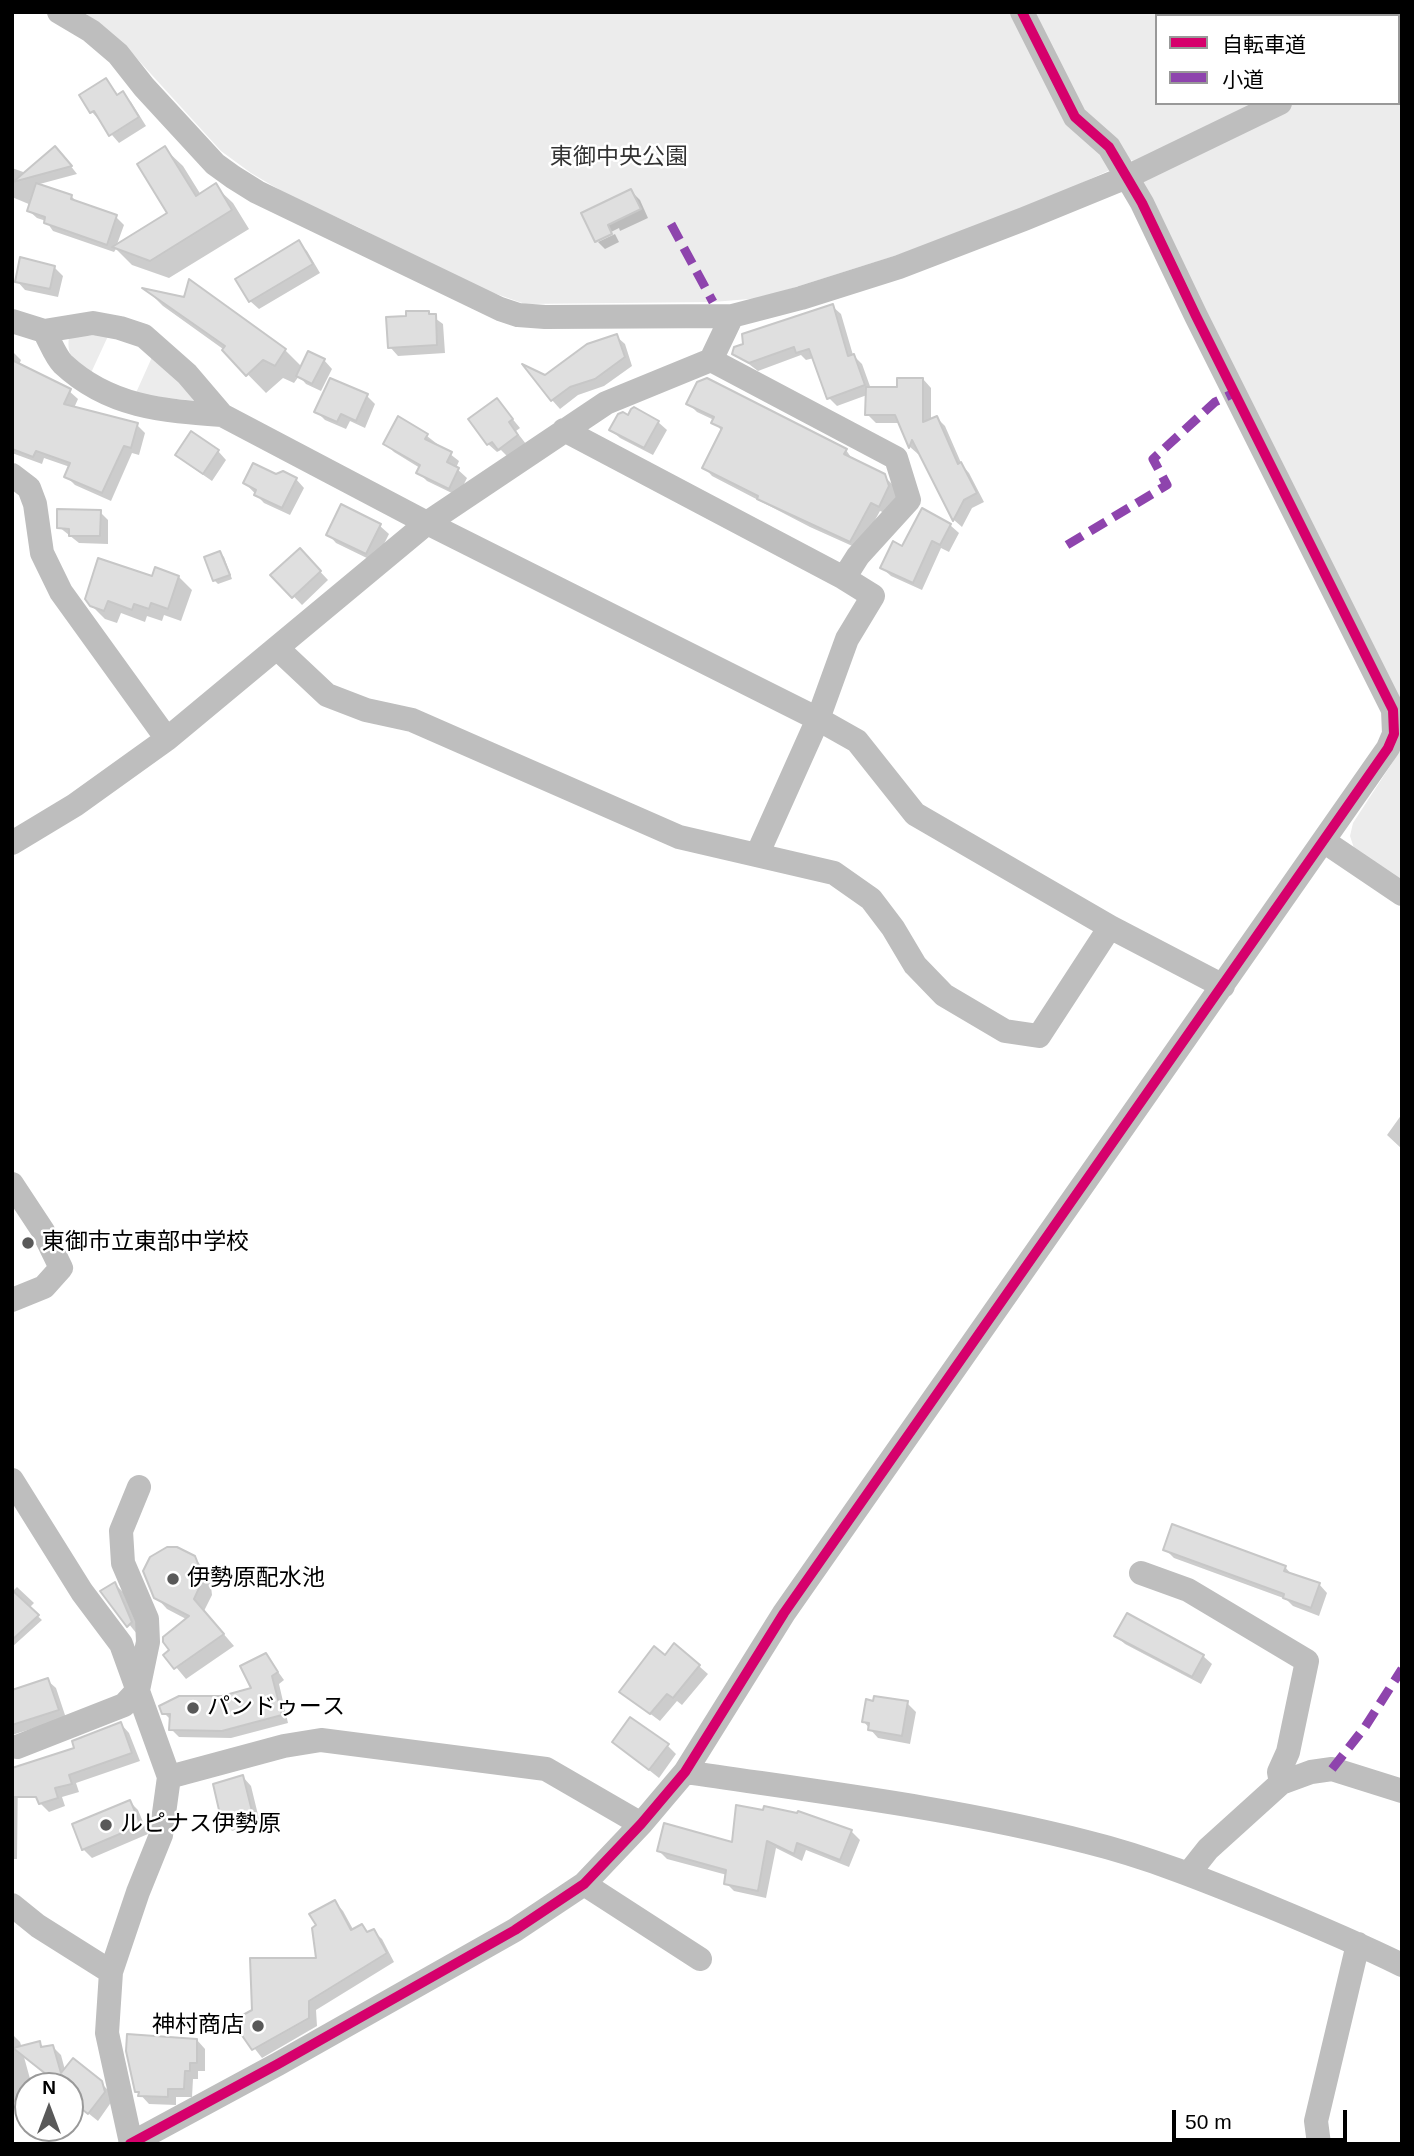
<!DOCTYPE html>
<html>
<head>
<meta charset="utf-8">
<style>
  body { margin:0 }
  #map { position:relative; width:1414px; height:2156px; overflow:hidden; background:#fff; font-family:Helvetica,"Noto Sans JP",sans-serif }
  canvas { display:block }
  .frame { position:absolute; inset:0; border:14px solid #000; pointer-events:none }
  .legend { position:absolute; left:1155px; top:14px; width:245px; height:91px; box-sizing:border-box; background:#fff; border:2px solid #999; margin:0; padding:9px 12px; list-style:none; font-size:21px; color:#000 }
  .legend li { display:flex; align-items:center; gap:14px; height:35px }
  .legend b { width:35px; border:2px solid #999 }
  .north { position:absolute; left:14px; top:2072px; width:70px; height:70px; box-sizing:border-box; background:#fff; border:2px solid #999; border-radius:50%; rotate:0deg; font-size:19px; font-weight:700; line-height:28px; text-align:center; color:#000 }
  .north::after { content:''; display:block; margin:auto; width:24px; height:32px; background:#595959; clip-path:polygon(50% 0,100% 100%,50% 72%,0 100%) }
  .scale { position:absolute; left:1172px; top:2110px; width:175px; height:32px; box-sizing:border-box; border:4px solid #000; border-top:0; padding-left:9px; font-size:21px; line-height:24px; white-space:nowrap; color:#000; -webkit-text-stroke:5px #fff; paint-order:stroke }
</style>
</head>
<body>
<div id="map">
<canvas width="1414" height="2156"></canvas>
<div class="frame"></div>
<ul class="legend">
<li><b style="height:9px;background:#d6006c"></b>自転車道</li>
<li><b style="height:9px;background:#8e44ad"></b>小道</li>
</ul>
<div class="north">N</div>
<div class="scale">50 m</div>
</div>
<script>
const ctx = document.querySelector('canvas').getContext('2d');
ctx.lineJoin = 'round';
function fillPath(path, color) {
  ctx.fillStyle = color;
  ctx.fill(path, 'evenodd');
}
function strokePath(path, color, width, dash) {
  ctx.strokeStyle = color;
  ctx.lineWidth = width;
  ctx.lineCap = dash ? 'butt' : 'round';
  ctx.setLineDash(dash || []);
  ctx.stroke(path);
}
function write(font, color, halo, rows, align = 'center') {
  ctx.font = font + ' Helvetica,"Noto Sans JP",sans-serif';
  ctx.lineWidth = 5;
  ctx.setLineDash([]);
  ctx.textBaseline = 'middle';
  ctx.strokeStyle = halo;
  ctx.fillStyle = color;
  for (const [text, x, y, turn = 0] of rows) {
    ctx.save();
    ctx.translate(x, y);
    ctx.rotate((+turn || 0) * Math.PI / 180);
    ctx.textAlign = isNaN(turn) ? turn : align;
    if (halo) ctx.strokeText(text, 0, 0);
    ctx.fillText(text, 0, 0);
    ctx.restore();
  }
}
const green = new Path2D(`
  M 84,12 L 1402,12 L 1402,881 L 1354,848 L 1350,836 L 1353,823 L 1394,760 L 1385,676 L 1132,160 L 1040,202 L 926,246 L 761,298 L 713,302 L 525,304 L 465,283 L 358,227 L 290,196 L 251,173 L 221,151 L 131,52 ZM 1157,16 L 1398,16 L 1398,103 L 1157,103 Z
  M 109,334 L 90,375 C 76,364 66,357 69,337 Z
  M 153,355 L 197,401 L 135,395 Z`);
const shadow = new Path2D(`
  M 106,80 L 119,96 L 122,94 L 131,102 L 146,126 L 119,143 L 92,112 Z
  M 165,149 L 183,166 L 201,195 L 215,186 L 233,203 L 249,229 L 169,278 L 132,265 L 116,249 L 114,252 L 53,231 L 46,221 L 37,218 L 29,211 L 31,205 L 12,197 L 12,168 L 26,173 L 63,156 L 77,174 L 36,185 L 71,196 L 79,204 L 116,217 L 124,225 L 116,247 L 170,214 Z
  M 631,191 L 640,200 L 648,218 L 620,231 L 619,228 L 597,239 L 597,242 L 584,214 Z
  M 615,234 L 619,242 L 605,249 L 598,242 Z
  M 298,243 L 307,251 L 320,273 L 259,309 L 250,301 Z
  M 54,267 L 63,276 L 58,297 L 25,290 L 17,281 Z
  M 148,291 L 285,350 L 302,367 L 324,360 L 332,369 L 321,391 L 306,384 L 299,376 L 294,383 L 283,378 L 266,393 L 223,349 L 163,306 Z
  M 832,306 L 841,314 L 853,355 L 862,364 L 871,389 L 899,389 L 923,379 L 931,388 L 931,421 L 937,418 L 945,426 L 962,465 L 969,473 L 984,502 L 972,508 L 962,527 L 954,520 L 920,451 L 918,454 L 910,447 L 900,423 L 876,423 L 867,414 L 867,395 L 837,406 L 829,398 L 814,358 L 806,360 L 801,355 L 758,371 L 733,352 Z
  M 428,313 L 443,324 L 445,353 L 398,356 L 390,347 Z
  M 616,336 L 625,344 L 632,366 L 604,386 L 578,395 L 560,409 L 552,400 L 545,377 Z
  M 12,351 L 21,360 L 19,365 L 69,391 L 78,399 L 74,408 L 137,425 L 145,433 L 139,455 L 132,453 L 111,501 L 75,485 L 66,476 L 70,467 L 44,458 L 42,464 L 12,453 Z
  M 367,396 L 375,404 L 365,428 L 350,421 L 346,429 L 325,420 L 316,411 Z
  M 497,400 L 520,428 L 516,431 L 526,444 L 508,457 L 501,450 L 497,452 L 488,444 Z
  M 688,403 L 846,450 L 853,460 L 884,476 L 893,485 L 897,496 L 887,514 L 880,511 L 859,549 L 810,527 L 712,476 L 704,467 L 722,432 L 714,420 L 697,412 Z
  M 658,422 L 667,430 L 653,455 L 620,438 L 611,430 Z
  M 427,436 L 459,461 L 456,468 L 467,478 L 458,496 L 427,481 L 418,472 L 420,468 L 394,452 L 385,443 Z
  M 218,451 L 226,460 L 212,481 L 186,463 L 178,455 Z
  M 276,476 L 296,479 L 304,488 L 290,515 L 264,503 L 245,483 Z
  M 342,507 L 380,526 L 389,534 L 375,562 L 336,543 L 328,534 Z
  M 100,512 L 108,520 L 108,544 L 79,543 L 59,527 Z
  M 950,525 L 959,533 L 949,552 L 941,548 L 922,590 L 891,576 L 882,568 L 903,548 Z
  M 300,550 L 328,580 L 302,605 L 273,575 Z
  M 220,553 L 224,557 L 232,579 L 218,584 L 214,580 Z
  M 179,577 L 192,590 L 181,621 L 164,615 L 162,621 L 147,616 L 145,622 L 121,613 L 117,623 L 105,619 L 91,605 L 153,578 Z
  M 1402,1114 L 1402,1149 L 1387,1135 Z
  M 1165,1549 L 1285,1567 L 1293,1576 L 1319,1584 L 1327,1593 L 1319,1616 L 1293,1606 L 1286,1599 L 1174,1558 Z
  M 194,1557 L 210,1577 L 212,1595 L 204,1611 L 234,1646 L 186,1679 L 166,1655 L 188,1620 L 167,1609 L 156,1597 Z
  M 115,1584 L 123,1592 L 140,1632 L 137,1634 L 103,1592 Z
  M 17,1587 L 34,1603 L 29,1608 L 42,1620 L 12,1647 L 12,1592 Z
  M 1116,1636 L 1203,1656 L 1212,1664 L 1201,1684 L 1125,1644 Z
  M 675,1645 L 708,1674 L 682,1705 L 677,1701 L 660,1721 L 621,1692 L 665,1657 Z
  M 266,1655 L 284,1680 L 279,1684 L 288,1723 L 231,1738 L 179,1737 L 171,1729 L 172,1721 L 164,1713 L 253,1689 Z
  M 47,1680 L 56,1688 L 66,1718 L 12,1735 L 12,1692 Z
  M 875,1703 L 907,1703 L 916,1712 L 910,1744 L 878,1738 L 870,1729 L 864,1722 Z
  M 121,1724 L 129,1733 L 140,1761 L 76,1783 L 79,1792 L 62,1797 L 65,1806 L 49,1812 L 40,1803 L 76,1749 Z
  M 614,1742 L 667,1745 L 676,1754 L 659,1778 Z
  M 12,1766 L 18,1772 L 17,1859 L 12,1859 Z
  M 243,1777 L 251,1786 L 260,1823 L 232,1831 L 224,1822 Z
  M 130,1802 L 138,1810 L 148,1834 L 92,1858 L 83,1849 Z
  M 799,1813 L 852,1832 L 860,1840 L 849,1867 L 806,1850 L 802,1861 L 776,1848 L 766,1898 L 734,1891 L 726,1883 L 727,1875 L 667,1859 L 659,1851 L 733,1844 Z
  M 335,1902 L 343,1911 L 354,1931 L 362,1926 L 369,1933 L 373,1931 L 382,1939 L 394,1962 L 316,2010 L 317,2026 L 262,2058 L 234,2022 L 253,2011 L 318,1959 Z
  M 12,2034 L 20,2042 L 22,2048 L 40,2043 L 44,2048 L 52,2046 L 61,2055 L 65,2070 L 101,2083 L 110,2092 L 112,2101 L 98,2121 L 83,2109 L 76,2098 L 70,2093 L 70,2086 L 61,2086 L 24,2057 L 32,2086 L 28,2086 L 28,2109 L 22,2110 L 14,2102 Z
  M 197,2040 L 205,2049 L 205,2071 L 198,2071 L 198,2079 L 193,2079 L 192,2097 L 176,2097 L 176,2105 L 149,2104 L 137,2091 Z`);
const building = new Path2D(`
  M 106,78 L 117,95 L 123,91 L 139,117 L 109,136 L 94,111 L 90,113 L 79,95 Z
  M 55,146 L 72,166 L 13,182 Z
  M 165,146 L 196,196 L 216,183 L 232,210 L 150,261 L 112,247 L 167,213 L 137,164 Z
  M 36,183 L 72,195 L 71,199 L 117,215 L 107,245 L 44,223 L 45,217 L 27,211 Z
  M 631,189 L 641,209 L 608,225 L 612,234 L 595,242 L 581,213 Z
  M 299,240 L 313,264 L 249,302 L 235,279 Z
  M 20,257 L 55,266 L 50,289 L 15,282 Z
  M 189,279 L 286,349 L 275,366 L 263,360 L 246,376 L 222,350 L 225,346 L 142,288 L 184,297 Z
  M 833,304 L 848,356 L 854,354 L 865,385 L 827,399 L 809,349 L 796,353 L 794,347 L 749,363 L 732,354 L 734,347 L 743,344 L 742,334 Z
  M 406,311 L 429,311 L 429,314 L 436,314 L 437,345 L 388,348 L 386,317 L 406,316 Z
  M 617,334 L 625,357 L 595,379 L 570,387 L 551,401 L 522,364 L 545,375 L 587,344 Z
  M 308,351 L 325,359 L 312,384 L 296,376 Z
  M 12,360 L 71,389 L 64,404 L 138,423 L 131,448 L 124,446 L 102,493 L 64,477 L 70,463 L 36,451 L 33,457 L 12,449 Z
  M 330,378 L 368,394 L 356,421 L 341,414 L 337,422 L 314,412 Z
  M 707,378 L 847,449 L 844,454 L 885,474 L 889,486 L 879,507 L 871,503 L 850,542 L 757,499 L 758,496 L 702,468 L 722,428 L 711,423 L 714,417 L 686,404 L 697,382 Z
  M 897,378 L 923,378 L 923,422 L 937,416 L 958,464 L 961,462 L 977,493 L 964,500 L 953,521 L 912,440 L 909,448 L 895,415 L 865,415 L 866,387 L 897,387 Z
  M 497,398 L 513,419 L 509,422 L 518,435 L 498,450 L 492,442 L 487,445 L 468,419 Z
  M 634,407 L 659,421 L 644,448 L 609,430 L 618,414 L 623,412 L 628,415 L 631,409 Z
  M 398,416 L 428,434 L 425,439 L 452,452 L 447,462 L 459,468 L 449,489 L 416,473 L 420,465 L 383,444 Z
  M 191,431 L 219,450 L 203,474 L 175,455 Z
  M 253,463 L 276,474 L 283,471 L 297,478 L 282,508 L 254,495 L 256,490 L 243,483 Z
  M 341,504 L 381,524 L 366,554 L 326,535 Z
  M 922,508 L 951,524 L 940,545 L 932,541 L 913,583 L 880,568 L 893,541 L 902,546 Z
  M 57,509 L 101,510 L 100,536 L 69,536 L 69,529 L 57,528 Z
  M 300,548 L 321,571 L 292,598 L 270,575 Z
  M 220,551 L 230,575 L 213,581 L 204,557 Z
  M 98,558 L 152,576 L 155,567 L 179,576 L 168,609 L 151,603 L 149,609 L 134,604 L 132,610 L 108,601 L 104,611 L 90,606 L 85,599 Z
  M 1172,1524 L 1286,1566 L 1284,1571 L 1320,1583 L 1311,1608 L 1283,1598 L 1284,1594 L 1163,1550 Z
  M 167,1547 L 177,1547 L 195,1556 L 202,1574 L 201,1584 L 194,1599 L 224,1634 L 174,1669 L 163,1655 L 169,1650 L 163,1642 L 163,1637 L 189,1616 L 154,1598 L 143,1571 L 150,1557 Z
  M 115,1582 L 132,1622 L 127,1627 L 100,1591 Z
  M 12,1590 L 39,1615 L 12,1640 Z
  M 1127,1613 L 1204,1655 L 1192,1677 L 1114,1636 Z
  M 674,1643 L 700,1665 L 673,1698 L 667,1694 L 650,1714 L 619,1692 L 654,1646 L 665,1655 Z
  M 266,1653 L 278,1672 L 272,1676 L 282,1715 L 222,1731 L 169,1730 L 170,1714 L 162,1714 L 159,1706 L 179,1696 L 222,1696 L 251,1688 L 240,1666 Z
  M 48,1678 L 59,1710 L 12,1725 L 12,1690 Z
  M 874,1696 L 908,1701 L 902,1736 L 868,1730 L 869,1723 L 862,1722 L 866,1699 L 873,1701 Z
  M 630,1717 L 669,1744 L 649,1770 L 612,1742 Z
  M 121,1722 L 132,1753 L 69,1775 L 72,1784 L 55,1788 L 58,1798 L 39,1804 L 36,1797 L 12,1797 L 12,1768 L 74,1748 L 72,1741 Z
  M 243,1775 L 253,1815 L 222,1823 L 213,1784 Z
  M 130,1800 L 141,1825 L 82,1850 L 72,1824 Z
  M 736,1805 L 763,1810 L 764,1806 L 797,1813 L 798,1811 L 852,1830 L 840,1860 L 797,1843 L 794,1854 L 767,1841 L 758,1891 L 724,1884 L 726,1870 L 657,1851 L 664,1823 L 732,1842 Z
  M 335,1900 L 351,1930 L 362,1924 L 367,1932 L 374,1929 L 387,1953 L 309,2001 L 309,2018 L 252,2050 L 232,2021 L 252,2010 L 250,1958 L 316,1958 L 312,1928 L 316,1925 L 309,1914 Z
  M 127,2034 L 197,2039 L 197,2063 L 190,2063 L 190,2071 L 185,2071 L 184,2089 L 168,2089 L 168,2097 L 138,2096 L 139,2092 L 135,2092 L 126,2051 Z
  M 40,2041 L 41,2047 L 53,2045 L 61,2073 L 73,2058 L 102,2081 L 105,2092 L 88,2114 L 72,2101 L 75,2097 L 70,2093 L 70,2086 L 61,2086 L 13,2048 Z`);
const minor = new Path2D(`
  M 59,12 L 91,31 L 118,54 L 144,87 L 215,164 L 233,177 L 257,192 L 500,309 L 518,315 L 545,317 L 732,316 L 801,298 L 899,267 L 1024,219 L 1127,177 L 1280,103
  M 1398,44 L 1402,43
  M 12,321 L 44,331 L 93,323 L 120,328 L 144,336 L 187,374 L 222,415 L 427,523 L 818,719 L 847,639 L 873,596 L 844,578
  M 44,331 C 50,341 55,356 63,364 C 109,407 163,411 222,415
  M 564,430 L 844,578 L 858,556 L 909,500 L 896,458 L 711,360
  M 12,475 L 29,488 L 35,504 L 42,553 L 61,592 L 167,739
  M 278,649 L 327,695 L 366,710 L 412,720 L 679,837 L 834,873 L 871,899 L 893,928 L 915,965 L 944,995 L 1005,1031 L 1039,1036 L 1110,927
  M 1325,842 L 1402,894
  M 12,843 L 75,805 L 167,739 L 427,523 L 606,403 L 711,360 L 732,316
  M 757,855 L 818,719 L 857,741 L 915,814 L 1110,927 L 1223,986
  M 12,1184 L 43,1231 L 61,1268 L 44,1287 L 12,1300
  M 12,1480 L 82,1592 L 121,1644 L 169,1777 L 161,1835 L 138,1892 L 111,1972 L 107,2033 L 131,2143
  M 1141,1573 L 1188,1590 L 1307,1661 L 1288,1752 L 1279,1772 L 1281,1783
  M 17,1747 L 124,1705 L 138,1690 L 148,1642 L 147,1619 L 123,1563 L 121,1531 L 139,1487
  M 685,1772 C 819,1792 955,1808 1087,1842 C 1148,1857 1207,1881 1266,1905 C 1312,1924 1357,1943 1402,1965
  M 169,1777 L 284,1746 L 321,1740 L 546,1769 L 641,1824
  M 1189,1873 L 1208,1849 L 1281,1783 L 1311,1772 L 1332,1769 L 1402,1791
  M 584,1884 L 700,1959
  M 12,1905 L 38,1926 L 111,1972
  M 130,2144 L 278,2064 L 515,1930 L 584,1884 L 641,1824 L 685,1772 L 784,1613 L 1388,748 L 1394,734 L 1393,710 L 1196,316 L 1142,203 L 1109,147 L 1075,117 L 1022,12
  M 1319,2144 L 1316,2121 L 1358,1944`);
const quiet = new Path2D(`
  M 671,224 L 713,302
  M 1067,545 L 1167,485 L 1153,459 L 1215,402 L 1234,393
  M 1332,1769 L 1365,1727 L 1402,1669`);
const cycleway = new Path2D(`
  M 130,2144 L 278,2064 L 515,1930 L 584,1884 L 641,1824 L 685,1772 L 784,1613 L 1388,748 L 1394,734 L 1393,710 L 1196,316 L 1142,203 L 1109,147 L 1075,117 L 1022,12`);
const markers = [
  [28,1243,7,"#595959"],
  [173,1579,7,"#595959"],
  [193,1708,7,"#595959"],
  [106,1825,7,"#595959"],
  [258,2026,7,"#595959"]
];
const parkNames = [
  ["東御中央公園",619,158]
];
const poiNames = [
  ["東御市立東部中学校",42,1243],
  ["伊勢原配水池",187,1579],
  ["パンドゥース",207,1708],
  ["ルピナス伊勢原",120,1825],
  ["神村商店",244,2026,"right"]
];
fillPath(green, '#ececec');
fillPath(shadow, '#0003');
fillPath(building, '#dfdfdf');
strokePath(building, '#c7c7c7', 2);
strokePath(minor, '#bebebe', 24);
strokePath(quiet, '#8e44ad', 9, [18, 9]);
strokePath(cycleway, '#d6006c', 10);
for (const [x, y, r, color] of markers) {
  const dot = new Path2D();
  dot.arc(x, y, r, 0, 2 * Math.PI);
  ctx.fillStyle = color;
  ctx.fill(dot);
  strokePath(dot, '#fff', 2.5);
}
write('23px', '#333', '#fff', parkNames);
write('23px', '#000', '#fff', poiNames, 'left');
</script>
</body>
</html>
